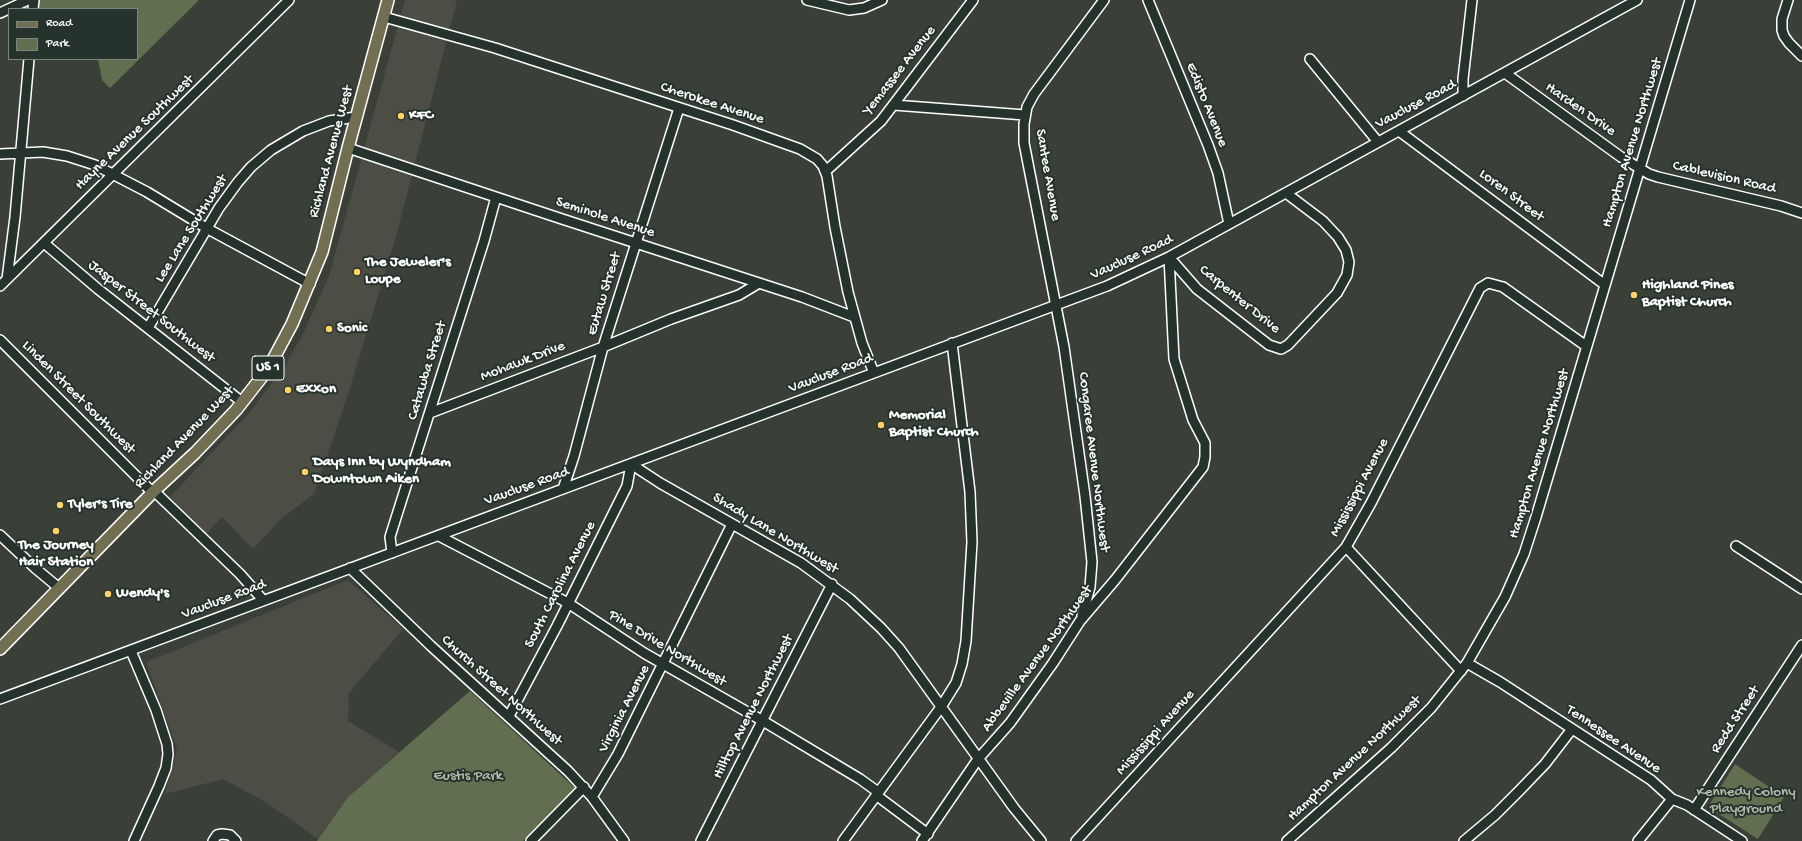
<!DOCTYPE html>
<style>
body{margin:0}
#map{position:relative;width:1802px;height:841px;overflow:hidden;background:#3a4038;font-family:"Gochi Hand",sans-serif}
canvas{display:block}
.legend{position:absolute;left:8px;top:8px;width:130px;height:52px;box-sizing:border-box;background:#26332d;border:1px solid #7d8581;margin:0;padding:5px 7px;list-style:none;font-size:12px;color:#fff}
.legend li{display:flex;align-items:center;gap:8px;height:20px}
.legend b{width:20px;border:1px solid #7d8581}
</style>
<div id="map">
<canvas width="1802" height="841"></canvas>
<ul class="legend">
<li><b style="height:5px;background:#726e52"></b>Road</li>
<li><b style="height:11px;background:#626e50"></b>Park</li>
</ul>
</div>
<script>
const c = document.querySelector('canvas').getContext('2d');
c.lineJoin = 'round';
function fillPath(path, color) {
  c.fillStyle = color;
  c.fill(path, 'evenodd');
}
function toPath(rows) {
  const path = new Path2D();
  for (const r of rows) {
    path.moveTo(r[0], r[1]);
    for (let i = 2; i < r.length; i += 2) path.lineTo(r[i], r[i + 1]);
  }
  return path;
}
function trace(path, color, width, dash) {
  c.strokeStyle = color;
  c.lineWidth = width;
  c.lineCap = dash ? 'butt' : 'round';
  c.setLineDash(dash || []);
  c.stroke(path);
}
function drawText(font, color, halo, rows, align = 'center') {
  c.font = font + ' "Gochi Hand",sans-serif';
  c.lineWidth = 4;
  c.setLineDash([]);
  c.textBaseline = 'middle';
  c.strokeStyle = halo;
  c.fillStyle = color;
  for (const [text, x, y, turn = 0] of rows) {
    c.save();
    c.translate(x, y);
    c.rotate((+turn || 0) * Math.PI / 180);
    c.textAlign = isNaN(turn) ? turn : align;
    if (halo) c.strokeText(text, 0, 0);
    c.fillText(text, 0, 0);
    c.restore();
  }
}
const built = toPath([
 [405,0,457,0,397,233,349,391,314,494,282,518,253,549,222,517,206,534,170,497,250,412,284,367,302,336,329,276],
 [348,580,403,629,349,693,348,721,399,752,348,797,318,839,264,801,223,779,165,794,177,749,146,662]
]);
const green = toPath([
 [30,0,199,0,110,88,102,80,98,59,137,59,137,9,41,9],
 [470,691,576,789,523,841,317,841,348,797],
 [1735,764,1784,797,1758,839,1708,807]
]);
const minor = toPath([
 [807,0,849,10,864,8,882,0],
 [1148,0,1208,145,1218,173,1229,224],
 [1788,0,1782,19,1782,30,1784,36,1789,43,1802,56],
 [33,9,34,0],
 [0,13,28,0],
 [384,17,495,48,733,125,800,149,817,159,823,166,827,176,835,227,848,292,862,343,874,373],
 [1310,59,1378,142],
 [1505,73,1621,157,1649,174,1658,177,1781,206,1802,213],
 [1463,96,1463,79,1472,0],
 [894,105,1025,115],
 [1399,131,1605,285],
 [348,148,562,219,802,297,854,317],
 [0,154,43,152,67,156,95,165,147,192,208,229,310,284],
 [826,171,881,121,973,0],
 [44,243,98,289,242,402],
 [1169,257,1197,289,1269,345,1281,349,1288,345,1337,293,1347,275,1349,262,1346,250,1338,237,1323,221,1286,193],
 [7,279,15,217,29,59],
 [0,286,289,0],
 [148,328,219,208,238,182,251,167,271,150,303,131,329,121,356,117],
 [0,340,148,488,154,491,240,574,263,600],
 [430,413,603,347,671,319,739,295,759,283],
 [563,489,574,456,603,347,679,108],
 [0,535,35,568,59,588],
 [439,536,568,603,644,653,763,721,860,779,878,792],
 [1736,546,1802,589],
 [1346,547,1461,671],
 [392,553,390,537,395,521,484,241,496,197],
 [350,568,431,646,568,771,592,797,624,841],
 [1082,616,1090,587,1092,562,1085,496,1064,347,1024,143,1024,124,1027,107,1034,94,1104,0],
 [131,651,156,710,167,744,168,754,166,768,159,786,134,841],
 [1467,663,1500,682,1651,780,1672,799,1687,805,1742,841],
 [0,699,1107,286,1169,257,1637,0],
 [509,716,557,626,627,486,631,464,660,483,801,563,850,599,881,628,899,648,1014,808,1041,841],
 [876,795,928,834],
 [592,797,618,754,732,524],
 [1694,810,1802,645],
 [213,841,217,835,222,834,230,835,236,841],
 [531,841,584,787],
 [701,841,832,584],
 [843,841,941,707,956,683,962,664,966,641,972,542,970,492,952,343],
 [922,841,978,759,1010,723,1053,663,1080,621,1115,580,1203,467,1205,457,1205,443,1193,420,1174,359,1169,257],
 [1076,841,1346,547,1371,503,1480,288,1488,283,1503,287,1586,346],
 [1287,841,1391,748,1431,708,1467,663,1505,597,1524,554,1536,517,1690,0],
 [1464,841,1495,815,1519,791,1545,764,1572,729],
 [1638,841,1672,799]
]);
const major = toPath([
 [0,649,154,491,195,453,236,410,268,369,292,324,322,252,348,148,388,0]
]);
const markers = [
 [401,116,4,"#ffd166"],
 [357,272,4,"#ffd166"],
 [1634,295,4,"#ffd166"],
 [329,329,4,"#ffd166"],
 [288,390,4,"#ffd166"],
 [881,425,4,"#ffd166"],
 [305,472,4,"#ffd166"],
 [60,505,4,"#ffd166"],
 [56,531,4,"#ffd166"],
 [108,594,4,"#ffd166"]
];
const shields = [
 [268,368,32]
];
const shieldNames = [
 ["US 1",268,368]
];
const streetNames = [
 ["Yemassee Avenue",900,71,-52],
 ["Cherokee Avenue",712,104,18],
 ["Edisto Avenue",1206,105,68],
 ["Vaucluse Road",1416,105,-28],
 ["Harden Drive",1580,110,35],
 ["Hayne Avenue Southwest",135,133,-44],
 ["Hampton Avenue Northwest",1633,143,-73],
 ["Richland Avenue West",332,152,-75],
 ["Santee Avenue",1047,175,80],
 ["Cablevision Road",1724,178,13],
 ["Loren Street",1511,196,37],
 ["Seminole Avenue",605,218,18],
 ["Lee Lane Southwest",192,229,-58],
 ["Vaucluse Road",1132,258,-25],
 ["Eutaw Street",605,294,-73],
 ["Carpenter Drive",1239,300,39],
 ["Jasper Street Southwest",151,312,38],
 ["Mohawk Drive",523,362,-21],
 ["Catawba Street",428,371,-73],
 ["Vaucluse Road",831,374,-21],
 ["Linden Street Southwest",78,398,45],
 ["Richland Avenue West",185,438,-46],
 ["Hampton Avenue Northwest",1540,454,-73],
 ["Congaree Avenue Northwest",1093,462,83],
 ["Vaucluse Road",527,487,-20],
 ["Mississippi Avenue",1360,488,-62],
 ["Shady Lane Northwest",775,534,31],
 ["South Carolina Avenue",561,585,-63],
 ["Vaucluse Road",224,600,-21],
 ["Pine Drive Northwest",667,649,31],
 ["Abbeville Avenue Northwest",1038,659,-54],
 ["Church Street Northwest",501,691,42],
 ["Hilltop Avenue Northwest",754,707,-63],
 ["Virginia Avenue",625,709,-63],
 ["Redd Street",1736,720,-57],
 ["Mississippi Avenue",1156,733,-48],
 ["Tennessee Avenue",1613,740,34],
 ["Hampton Avenue Northwest",1355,759,-43]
];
const poiNames = [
 ["KFC",409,116],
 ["The Jeweler's",365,263],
 ["Loupe",365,280],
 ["Highland Pines",1642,286],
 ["Baptist Church",1642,303],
 ["Sonic",337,329],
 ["Exxon",296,390],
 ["Memorial",889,416],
 ["Baptist Church",889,433],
 ["Days Inn by Wyndham",313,463],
 ["Downtown Aiken",313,480],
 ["Tyler's Tire",68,505],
 ["The Journey",56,546,"center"],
 ["Hair Station",56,563,"center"],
 ["Wendy's",116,594]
];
const parkNames = [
 ["Eustis Park",468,777],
 ["Kennedy Colony",1746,793],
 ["Playground",1746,810]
];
fillPath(built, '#4c4d44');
fillPath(green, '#626e50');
trace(minor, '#fff', 12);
trace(major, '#fff', 14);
trace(minor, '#26332d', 9);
trace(major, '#726e52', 11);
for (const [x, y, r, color] of markers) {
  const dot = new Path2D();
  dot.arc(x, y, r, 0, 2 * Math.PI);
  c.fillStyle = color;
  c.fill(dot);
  trace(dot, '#26332d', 1.5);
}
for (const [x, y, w] of shields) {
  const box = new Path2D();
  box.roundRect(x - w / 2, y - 12, w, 24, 3);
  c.fillStyle = '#26332d';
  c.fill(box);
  trace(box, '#fff', 1);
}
drawText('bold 14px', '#fff', null, shieldNames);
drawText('15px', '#fff', '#26332d', streetNames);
drawText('bold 15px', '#fff', '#26332d', poiNames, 'left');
drawText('15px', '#b8beb0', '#26332d', parkNames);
</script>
